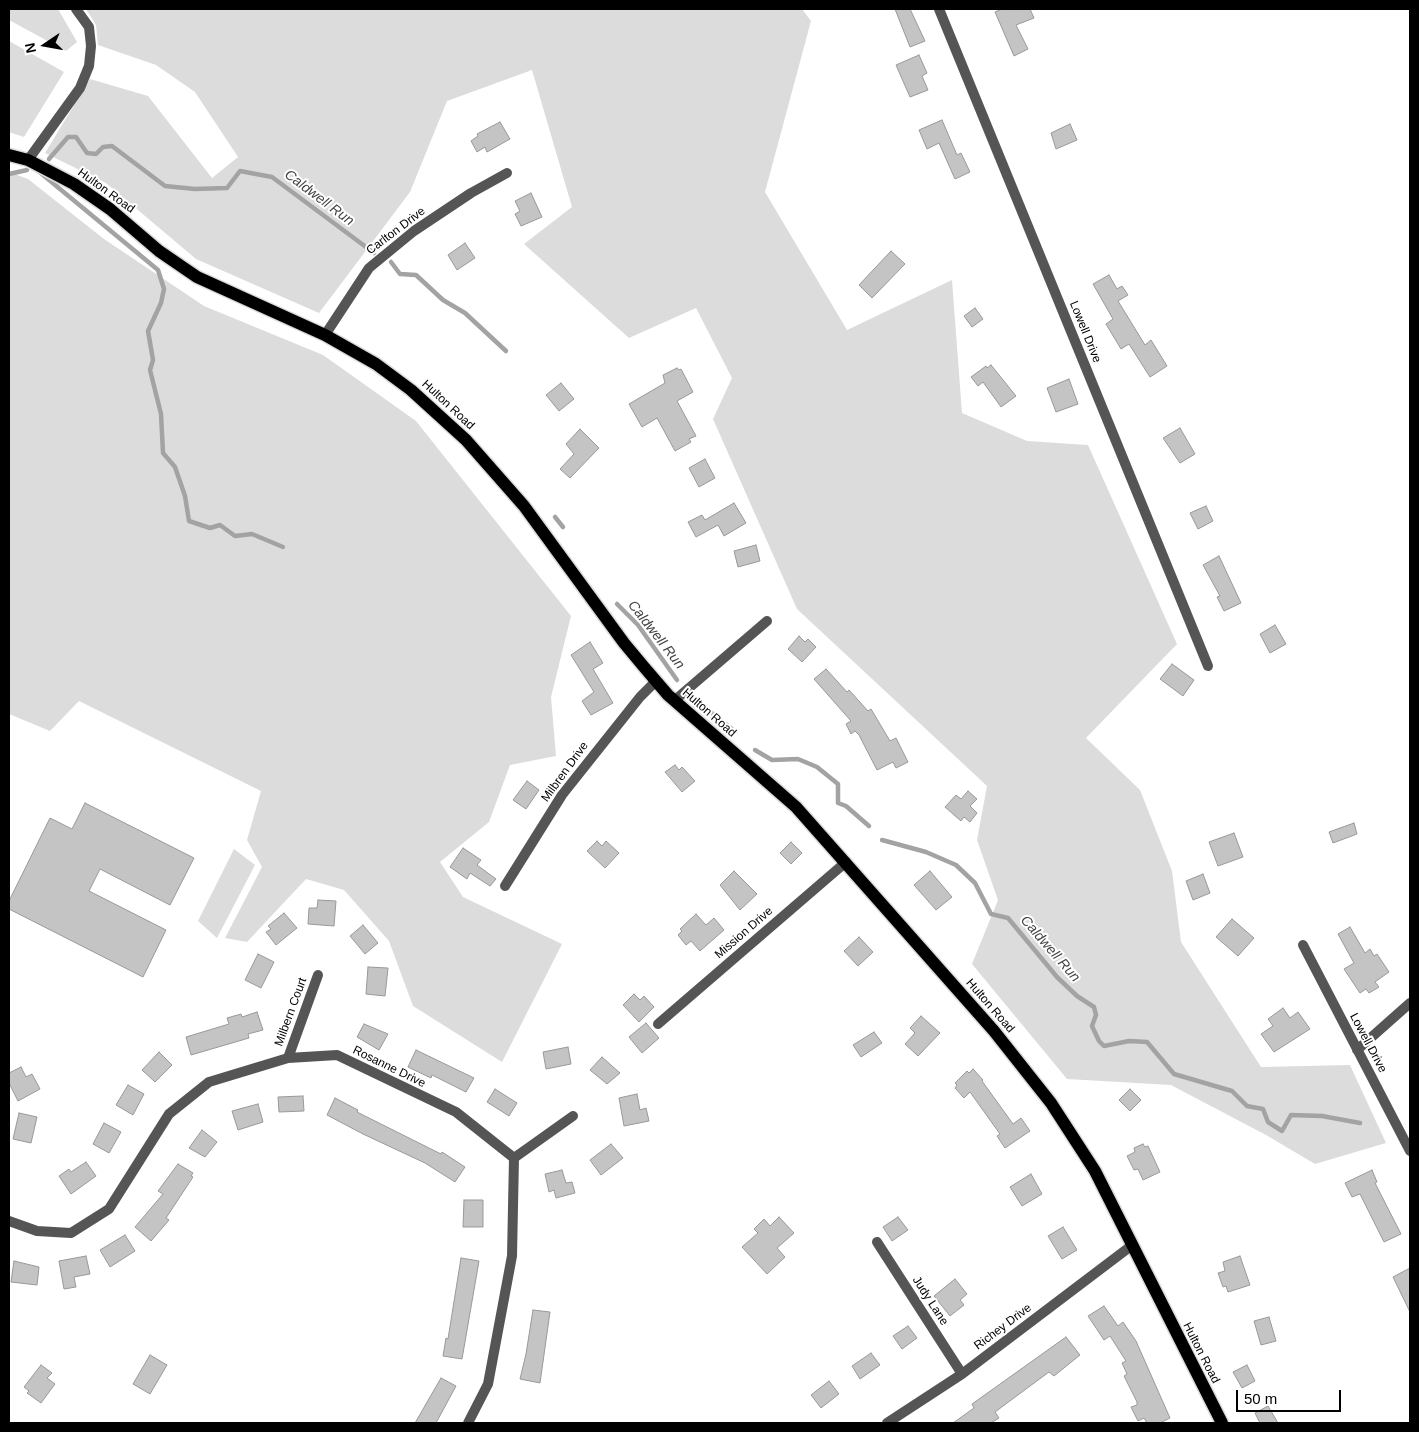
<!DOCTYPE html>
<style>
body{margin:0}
#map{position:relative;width:1419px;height:1432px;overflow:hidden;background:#fff;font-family:Arial,sans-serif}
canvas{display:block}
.frame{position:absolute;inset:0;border:10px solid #000;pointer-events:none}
.north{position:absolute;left:20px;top:20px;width:50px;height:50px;-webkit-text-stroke:4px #fff;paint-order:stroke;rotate:258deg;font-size:14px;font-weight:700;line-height:20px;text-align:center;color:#000}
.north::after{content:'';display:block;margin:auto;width:18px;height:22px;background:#000;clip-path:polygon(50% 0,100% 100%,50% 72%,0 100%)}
.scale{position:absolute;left:1236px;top:1390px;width:105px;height:22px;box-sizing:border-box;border:2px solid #000;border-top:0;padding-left:6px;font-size:15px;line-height:18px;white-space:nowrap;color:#000;-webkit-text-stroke:4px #fff;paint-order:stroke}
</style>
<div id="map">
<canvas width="1419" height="1432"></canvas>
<div class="frame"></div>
<div class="north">N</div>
<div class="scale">50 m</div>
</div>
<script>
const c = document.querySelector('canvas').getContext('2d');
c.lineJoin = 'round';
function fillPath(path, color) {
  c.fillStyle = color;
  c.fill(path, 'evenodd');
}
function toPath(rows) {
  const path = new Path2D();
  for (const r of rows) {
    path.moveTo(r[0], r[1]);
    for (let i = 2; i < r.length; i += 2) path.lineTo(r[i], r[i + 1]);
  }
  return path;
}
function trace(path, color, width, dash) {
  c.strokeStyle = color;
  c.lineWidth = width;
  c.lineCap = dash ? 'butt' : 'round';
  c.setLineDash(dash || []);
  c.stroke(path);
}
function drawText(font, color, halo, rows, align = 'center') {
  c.font = font + ' Arial,sans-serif';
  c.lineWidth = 4;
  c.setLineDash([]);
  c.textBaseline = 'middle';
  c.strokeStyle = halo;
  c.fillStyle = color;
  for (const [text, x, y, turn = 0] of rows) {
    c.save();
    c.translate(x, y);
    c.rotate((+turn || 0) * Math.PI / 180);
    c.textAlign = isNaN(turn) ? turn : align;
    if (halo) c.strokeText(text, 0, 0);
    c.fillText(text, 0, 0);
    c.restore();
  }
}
const green = toPath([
 [9,9,58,9,77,42,66,51,9,20],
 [86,9,802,9,811,21,765,192,847,330,952,280,962,413,1027,441,1088,445,1177,644,1086,738,1140,790,1172,871,1181,942,1261,1067,1350,1065,1386,1143,1315,1164,1266,1135,1171,1085,1067,1079,972,964,998,900,977,840,987,786,797,609,713,419,732,378,696,308,629,338,524,244,572,207,532,70,447,101,410,192,319,313,196,259,106,183,45,153,90,79,148,96,212,178,238,157,195,92,156,65,98,45,96,25],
 [9,41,64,72,24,137,9,132],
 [9,172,28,179,104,239,204,306,323,355,416,421,571,616,551,697,556,756,510,765,489,822,440,862,463,897,562,944,502,1062,413,1006,389,941,344,890,306,879,247,942,225,938,262,867,247,840,261,791,79,701,50,731,9,714],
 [234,849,255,865,217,938,198,921]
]);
const stream = toPath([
 [49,159,68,137,76,137,87,153,96,154,103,147,112,146,165,186,195,189,227,188,240,171,272,177,374,253],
 [37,170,158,270,164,289,161,303,148,331,153,360,150,370,161,414,163,453,175,467,185,496,189,521,210,528,220,525,235,536,252,534,283,547],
 [9,174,27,170],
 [391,262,400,274,416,275,443,300,465,313,506,351],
 [555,517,563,527],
 [617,604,638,625,677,680],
 [694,699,732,729],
 [755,750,772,760,798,759,817,767,838,784,838,803,846,806,869,826],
 [882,840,926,852,956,865,975,883,991,914,1008,918,1057,977,1077,996,1094,1007,1096,1015,1092,1026,1099,1041,1104,1046,1129,1041,1147,1042,1174,1074,1232,1091,1247,1106,1263,1109,1268,1122,1282,1131,1291,1115,1322,1116,1360,1123]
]);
const building = toPath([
 [895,9,910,9,925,41,910,47,895,9],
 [1002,9,1030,9,1034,18,1016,25,1028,49,1014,56,995,12,1002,9],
 [919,55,927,73,922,76,928,90,910,97,896,65,919,55],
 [942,120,957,155,961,153,970,172,955,179,939,143,927,149,919,130,942,120],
 [500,122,510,139,487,152,485,147,477,152,471,141,478,136,477,134,500,122],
 [1070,124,1077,140,1056,149,1051,133,1070,124],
 [531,193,542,217,521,226,515,214,520,211,515,201,531,193],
 [465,243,475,258,457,270,448,255,465,243],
 [891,251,905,264,872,298,859,285,891,251],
 [1109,275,1117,289,1122,286,1128,295,1118,301,1145,345,1151,340,1167,366,1150,377,1129,344,1121,349,1106,324,1113,319,1093,284,1109,275],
 [975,308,983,319,972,327,964,316,975,308],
 [991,365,1016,396,1001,407,983,382,978,386,971,377,986,366,987,368,991,365],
 [677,368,679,370,681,369,693,392,677,401,696,436,689,439,691,442,675,451,657,418,642,427,629,404,665,383,663,375,677,368],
 [1069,379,1078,404,1056,412,1047,388,1069,379],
 [561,383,574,399,559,411,546,395,561,383],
 [1180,428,1195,454,1180,463,1163,438,1180,428],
 [580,429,599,448,570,478,560,469,574,454,566,444,580,429],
 [705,459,715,478,699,487,689,468,705,459],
 [734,503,746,523,724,536,718,525,696,537,688,522,702,515,705,520,734,503],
 [1206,506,1213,521,1198,529,1190,513,1206,506],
 [756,545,760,561,738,567,734,551,756,545],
 [1219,556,1241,603,1224,611,1217,597,1220,596,1203,565,1219,556],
 [1275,625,1286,644,1270,653,1260,634,1275,625],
 [799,636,805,642,808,639,816,647,802,662,788,649,799,636],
 [590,642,603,663,593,669,613,703,591,715,582,701,594,692,571,655,590,642],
 [1172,664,1194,680,1183,696,1160,679,1172,664],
 [826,669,847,692,849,690,868,711,871,709,890,741,896,738,908,762,896,768,893,762,877,770,859,735,855,731,851,734,846,724,851,721,814,679,826,669],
 [675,765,679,770,682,767,695,781,682,792,665,772,675,765],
 [527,781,539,790,526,809,513,800,527,781],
 [968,791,977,799,970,806,977,813,970,822,964,817,961,821,945,807,956,795,961,799,968,791],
 [85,803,194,858,170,905,100,869,89,891,166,930,143,977,9,909,9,901,50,818,72,829,85,803],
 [1354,823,1357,834,1333,843,1329,832,1354,823],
 [1234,833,1243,857,1218,866,1209,842,1234,833],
 [597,841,602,846,606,841,619,853,605,868,587,851,597,841],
 [791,842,802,853,791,864,780,853,791,842],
 [463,848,481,860,477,865,496,879,490,886,470,873,467,879,450,867,463,848],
 [734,871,757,894,740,910,720,885,734,871],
 [930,871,952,897,936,910,914,885,930,871],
 [1203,874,1210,893,1193,900,1186,881,1203,874],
 [318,900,336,901,334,926,308,924,309,908,317,908,318,900],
 [284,913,297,928,276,945,266,932,271,929,268,926,284,913],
 [696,914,706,925,714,918,724,930,700,951,691,941,686,945,678,935,682,931,680,929,696,914],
 [1232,919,1254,938,1238,956,1216,937,1232,919],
 [363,925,378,943,365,954,350,936,363,925],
 [1350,927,1365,953,1370,949,1374,956,1377,954,1389,972,1375,982,1379,987,1369,993,1366,989,1360,993,1344,969,1354,963,1338,934,1350,927],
 [859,937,873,952,858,966,844,951,859,937],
 [258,954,274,962,261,988,245,980,258,954],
 [368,967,388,968,385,996,366,994,368,967],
 [634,994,640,1000,644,996,654,1007,639,1022,623,1005,634,994],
 [1283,1008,1290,1018,1298,1012,1310,1029,1274,1052,1261,1034,1273,1026,1268,1019,1283,1008],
 [257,1012,263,1030,248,1034,249,1038,191,1055,186,1037,229,1024,227,1018,241,1014,242,1017,257,1012],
 [921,1016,940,1033,918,1056,905,1044,915,1033,910,1028,921,1016],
 [646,1023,659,1038,642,1053,629,1037,646,1023],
 [364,1024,388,1034,379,1050,357,1037,364,1024],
 [874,1032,882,1043,861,1057,853,1045,874,1032],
 [568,1047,571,1064,546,1069,543,1052,568,1047],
 [416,1050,474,1078,466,1092,432,1075,431,1078,408,1067,416,1050],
 [159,1052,172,1065,155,1082,142,1070,159,1052],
 [602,1057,620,1073,607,1084,590,1070,602,1057],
 [21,1067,26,1077,32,1074,40,1089,18,1101,9,1083,9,1073,21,1067],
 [973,1069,983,1080,982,1081,1013,1124,1021,1118,1030,1131,1005,1148,997,1136,1000,1134,970,1092,964,1098,955,1088,957,1085,955,1083,967,1071,969,1073,973,1069],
 [128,1085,144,1094,133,1115,116,1105,128,1085],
 [495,1089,517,1103,509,1116,487,1102,495,1089],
 [1130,1089,1141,1100,1130,1111,1119,1100,1130,1089],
 [637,1094,640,1110,646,1108,649,1121,624,1126,619,1098,637,1094],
 [303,1096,304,1111,279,1112,278,1097,303,1096],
 [335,1098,358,1110,357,1112,441,1154,442,1152,465,1167,455,1182,425,1163,363,1134,327,1115,335,1098],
 [258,1104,263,1122,238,1130,232,1111,258,1104],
 [19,1113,37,1117,31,1143,13,1139,19,1113],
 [104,1123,121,1132,109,1153,93,1144,104,1123],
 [202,1130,217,1142,205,1157,189,1148,202,1130],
 [611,1144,623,1158,601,1175,590,1160,611,1144],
 [1143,1144,1145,1147,1148,1146,1160,1172,1143,1180,1138,1169,1134,1170,1127,1156,1135,1152,1134,1148,1143,1144],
 [86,1162,96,1176,71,1194,59,1176,69,1169,71,1172,86,1162],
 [178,1164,193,1173,191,1176,193,1177,166,1218,169,1220,151,1241,135,1227,163,1194,158,1191,178,1164],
 [562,1170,566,1183,572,1182,575,1193,556,1198,554,1190,549,1192,545,1174,562,1170],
 [1372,1170,1377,1182,1375,1183,1401,1234,1384,1242,1360,1194,1352,1197,1345,1183,1372,1170],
 [1031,1174,1042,1194,1022,1206,1010,1187,1031,1174],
 [464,1200,483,1200,483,1227,463,1227,464,1200],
 [779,1217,794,1233,777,1248,785,1257,767,1274,742,1247,758,1233,754,1229,764,1219,770,1226,779,1217],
 [898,1217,908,1230,892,1241,883,1227,898,1217],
 [1063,1227,1077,1250,1062,1259,1048,1236,1063,1227],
 [125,1235,135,1251,110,1267,100,1250,125,1235],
 [86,1256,90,1274,74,1277,76,1287,64,1289,59,1261,86,1256],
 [1240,1256,1250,1285,1228,1292,1226,1286,1223,1287,1218,1273,1225,1271,1223,1262,1240,1256],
 [461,1258,479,1261,462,1359,443,1356,446,1338,448,1339,461,1258],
 [14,1261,39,1267,37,1285,11,1282,14,1261],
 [1410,1268,1410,1312,1393,1277,1410,1268],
 [955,1279,967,1294,960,1300,964,1305,950,1316,934,1296,955,1279],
 [1104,1306,1118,1326,1123,1322,1136,1341,1170,1418,1160,1423,1147,1423,1144,1418,1138,1421,1131,1407,1137,1405,1137,1402,1124,1376,1127,1374,1122,1363,1126,1361,1110,1336,1104,1340,1088,1316,1104,1306],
 [533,1310,550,1312,540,1383,520,1379,526,1354,533,1310],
 [1269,1317,1276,1341,1261,1345,1254,1321,1269,1317],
 [908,1326,917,1338,902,1349,893,1336,908,1326],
 [1066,1337,1080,1355,1054,1376,1049,1372,995,1412,999,1418,991,1423,953,1423,974,1408,972,1404,1066,1337],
 [871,1353,880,1365,860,1379,852,1366,871,1353],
 [150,1355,167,1365,150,1394,133,1384,150,1355],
 [41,1365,52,1373,47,1378,55,1384,41,1403,27,1393,29,1391,24,1387,41,1365],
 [1247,1365,1255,1381,1242,1388,1233,1372,1247,1365],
 [441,1378,456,1386,436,1423,415,1423,441,1378],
 [829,1381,839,1394,821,1408,811,1395,829,1381],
 [1268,1406,1278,1423,1260,1423,1255,1413,1268,1406]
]);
const minor = toPath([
 [939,9,1208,666],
 [28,160,80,88,89,66,91,46,89,27,76,9],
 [325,335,369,268,414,231,471,193,507,173],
 [675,700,767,621],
 [505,886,562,795,640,697,656,681],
 [1303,945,1410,1151],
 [658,1024,846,862],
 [1357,1050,1410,1003],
 [288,1058,318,975],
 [514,1158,573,1116],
 [9,1221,37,1231,71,1233,109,1209,169,1114,209,1082,288,1058,337,1055,456,1112,514,1158,512,1256,488,1384,468,1423],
 [877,1242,962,1374],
 [887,1423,962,1374,1131,1246]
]);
const primary = toPath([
 [9,155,28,160,74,184,110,209,159,251,197,277,325,335,376,364,411,390,466,440,524,506,624,643,644,667,668,695,796,807,994,1031,1051,1103,1095,1171,1222,1423]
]);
const streetNames = [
 ["Hulton Road",106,191,36],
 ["Carlton Drive",396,231,-37],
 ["Lowell Drive",1085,332,68],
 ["Hulton Road",448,405,43],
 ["Hulton Road",709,713,41],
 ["Milbren Drive",565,772,-54],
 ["Mission Drive",744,933,-41],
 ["Hulton Road",990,1006,49],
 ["Milbern Court",291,1012,-70],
 ["Lowell Drive",1368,1043,62],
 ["Rosanne Drive",389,1067,26],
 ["Judy Lane",930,1301,57],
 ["Richey Drive",1003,1327,-37],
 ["Hulton Road",1201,1353,63]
];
const waterNames = [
 ["Caldwell Run",319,198,37],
 ["Caldwell Run",656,635,52],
 ["Caldwell Run",1050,949,49]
];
fillPath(green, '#dcdcdc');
trace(stream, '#a3a3a3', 4.5);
fillPath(building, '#c4c4c4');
trace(building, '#999', 1);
trace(primary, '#dbdbdb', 15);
trace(minor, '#555', 10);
trace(primary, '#000', 12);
drawText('12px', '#000', '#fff', streetNames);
drawText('italic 14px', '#444', '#fff', waterNames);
</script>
